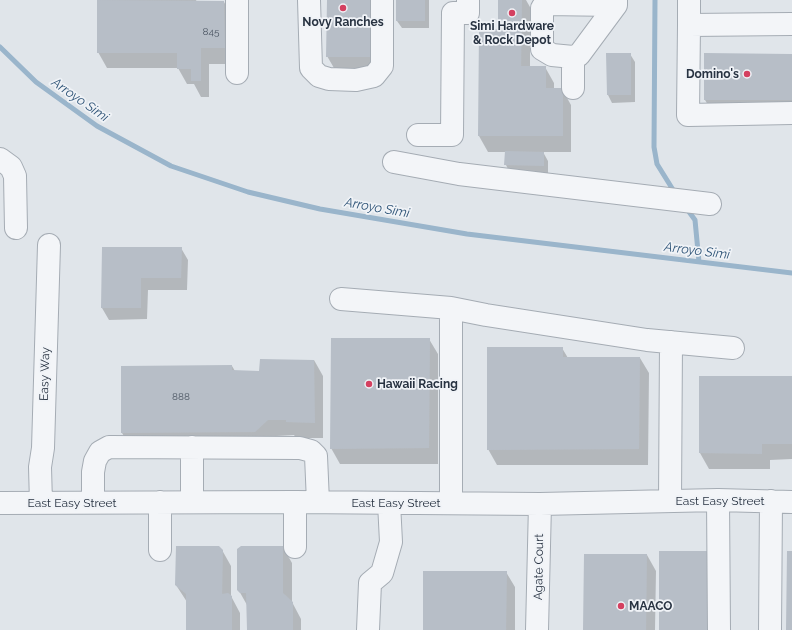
<!DOCTYPE html>
<style>
body{margin:0}
canvas{display:block;background:#e0e5ea}
</style>
<canvas width="792" height="630"></canvas>
<script>
const c = document.querySelector('canvas').getContext('2d');
c.lineJoin = 'round';
function fillPath(path, color) {
  c.fillStyle = color;
  c.fill(path, 'evenodd');
}
function toPath(rows) {
  const path = new Path2D();
  for (const r of rows) {
    path.moveTo(r[0], r[1]);
    for (let i = 2; i < r.length; i += 2) path.lineTo(r[i], r[i + 1]);
  }
  return path;
}
function trace(path, color, width, dash) {
  c.strokeStyle = color;
  c.lineWidth = width;
  c.lineCap = dash ? 'butt' : 'round';
  c.setLineDash(dash || []);
  c.stroke(path);
}
function drawText(font, color, halo, rows, align = 'center') {
  c.font = font + ' Raleway,sans-serif';
  c.lineWidth = 3.5;
  c.setLineDash([]);
  c.textBaseline = 'middle';
  c.strokeStyle = halo;
  c.fillStyle = color;
  for (const [text, x, y, turn = 0] of rows) {
    c.save();
    c.translate(x, y);
    c.rotate((+turn || 0) * Math.PI / 180);
    c.textAlign = isNaN(turn) ? turn : align;
    if (halo) c.strokeText(text, 0, 0);
    c.fillText(text, 0, 0);
    c.restore();
  }
}
const shadow = toPath([
 [98,0,196,0,197,2,224,2,233,18,233,64,209,64,209,97,201,97,194,84,187,84,178,68,107,68,98,52],
 [328,0,383,69,334,68,327,56],
 [397,0,429,0,429,28,402,28,397,21],
 [499,0,526,0,530,7,530,67,545,67,554,83,554,89,562,89,571,105,571,152,543,152,548,161,548,174,510,173,506,165,506,152,488,152,479,136,499,30],
 [630,54,635,62,635,102,612,103,608,95],
 [792,55,792,115,714,115,705,100],
 [103,248,181,248,188,260,187,290,148,290,147,319,109,320,102,308],
 [429,339,438,354,438,464,340,464,331,448],
 [562,348,568,358,640,358,649,373,648,465,497,465,488,449],
 [314,360,323,376,323,438,296,438,294,435,277,436,264,447,131,448,122,433,232,366,235,371,260,372],
 [792,377,792,459,770,460,770,469,709,469,700,453],
 [283,547,292,563,292,602,301,619,301,630,248,630,247,605,238,589],
 [222,550,231,566,231,596,240,613,240,630,187,630,187,602,176,585],
 [647,555,656,571,655,630,584,630],
 [506,572,515,587,515,630,424,630]
]);
const stream = toPath([
 [655,0,654,147,657,164,675,193],
 [0,47,36,82,97,126,171,166,248,192,320,209,467,234,792,273],
 [687,209,695,220,699,262]
]);
const building = toPath([
 [97,0,224,1,225,48,201,48,201,81,191,81,191,69,177,69,177,53,97,53],
 [327,0,377,0,377,57,326,57],
 [396,0,425,0,425,21,396,21],
 [498,0,522,0,521,66,546,66,546,88,563,88,563,136,478,136,479,29,498,29],
 [606,53,631,53,631,95,607,95],
 [704,53,792,54,792,100,704,100],
 [505,151,544,152,544,166,504,165],
 [102,247,182,247,181,278,141,278,141,308,101,308],
 [331,338,430,338,429,448,330,449],
 [487,347,563,347,563,357,640,357,639,449,487,450],
 [260,359,314,360,315,423,286,422,286,420,268,420,255,432,121,433,121,366,232,365,232,370,259,371],
 [699,376,792,376,792,444,762,444,762,454,699,453],
 [176,546,219,546,223,550,222,594,228,593,232,596,232,630,186,630,186,594,175,585],
 [241,546,283,546,283,593,293,602,293,630,247,630,246,593,240,593,237,590,237,549],
 [659,551,709,551,709,630,659,630],
 [787,551,792,551,792,630,786,630],
 [584,554,647,554,646,630,583,630],
 [423,571,507,571,506,630,423,630]
]);
const minor = toPath([
 [237,0,237,73],
 [309,0,311,68,319,76,329,79,356,80,374,76,382,66,382,0],
 [616,0,616,5,579,55,573,57,552,55,542,49,542,8,545,4,616,5],
 [792,24,689,25,688,115,792,113],
 [689,25,689,0],
 [573,57,573,88],
 [418,135,452,135,453,13,468,13,468,0],
 [0,159,11,167,15,176,16,228],
 [394,162,459,174,710,204],
 [341,299,451,308,451,503],
 [451,308,486,315,647,340,733,348],
 [670,500,671,342],
 [718,500,719,630],
 [93,502,93,472,95,461,100,452,109,447,300,448,311,451,316,456,318,502],
 [160,502,160,550],
 [192,502,192,447],
 [0,503,295,502,540,504,718,500,792,502],
 [41,503,40,467,43,448,49,245],
 [295,547,295,502],
 [368,630,370,583,382,573,391,542,389,503],
 [537,630,540,504],
 [770,630,771,501]
]);
const markers = [
 [343,8,4,"#d44060"],
 [512,13,4,"#d44060"],
 [747,74,4,"#d44060"],
 [369,384,4,"#d44060"],
 [621,606,4,"#d44060"]
];
const numberNames = [
 ["845",211,32],
 ["888",181,397]
];
const poiNames = [
 ["Novy Ranches",343,22],
 ["Simi Hardware",512,26],
 ["& Rock Depot",512,40],
 ["Domino's",739,74,"right"],
 ["Hawaii Racing",377,384,"left"],
 ["MAACO",629,606,"left"]
];
const streetNames = [
 ["Easy Way",45,374,-88],
 ["East Easy Street",720,501],
 ["East Easy Street",72,503],
 ["East Easy Street",396,503],
 ["Agate Court",539,567,-89]
];
const waterNames = [
 ["Arroyo Simi",80,100,35],
 ["Arroyo Simi",377,208,10],
 ["Arroyo Simi",697,251,7]
];
fillPath(shadow, '#0003');
trace(stream, '#9ab5cb', 5);
fillPath(building, '#b7bec7');
trace(minor, '#a5acb4', 24);
trace(minor, '#f3f5f8', 22);
for (const [x, y, r, color] of markers) {
  const dot = new Path2D();
  dot.arc(x, y, r, 0, 2 * Math.PI);
  c.fillStyle = color;
  c.fill(dot);
  trace(dot, '#f0f3f7', 1.5);
}
drawText('10px', '#4c5663', null, numberNames);
drawText('bold 12px', '#283342', '#f0f3f7', poiNames);
drawText('12px', '#283342', '#f0f3f7', streetNames);
drawText('italic 13px', '#305578', '#f0f3f7', waterNames);
</script>
